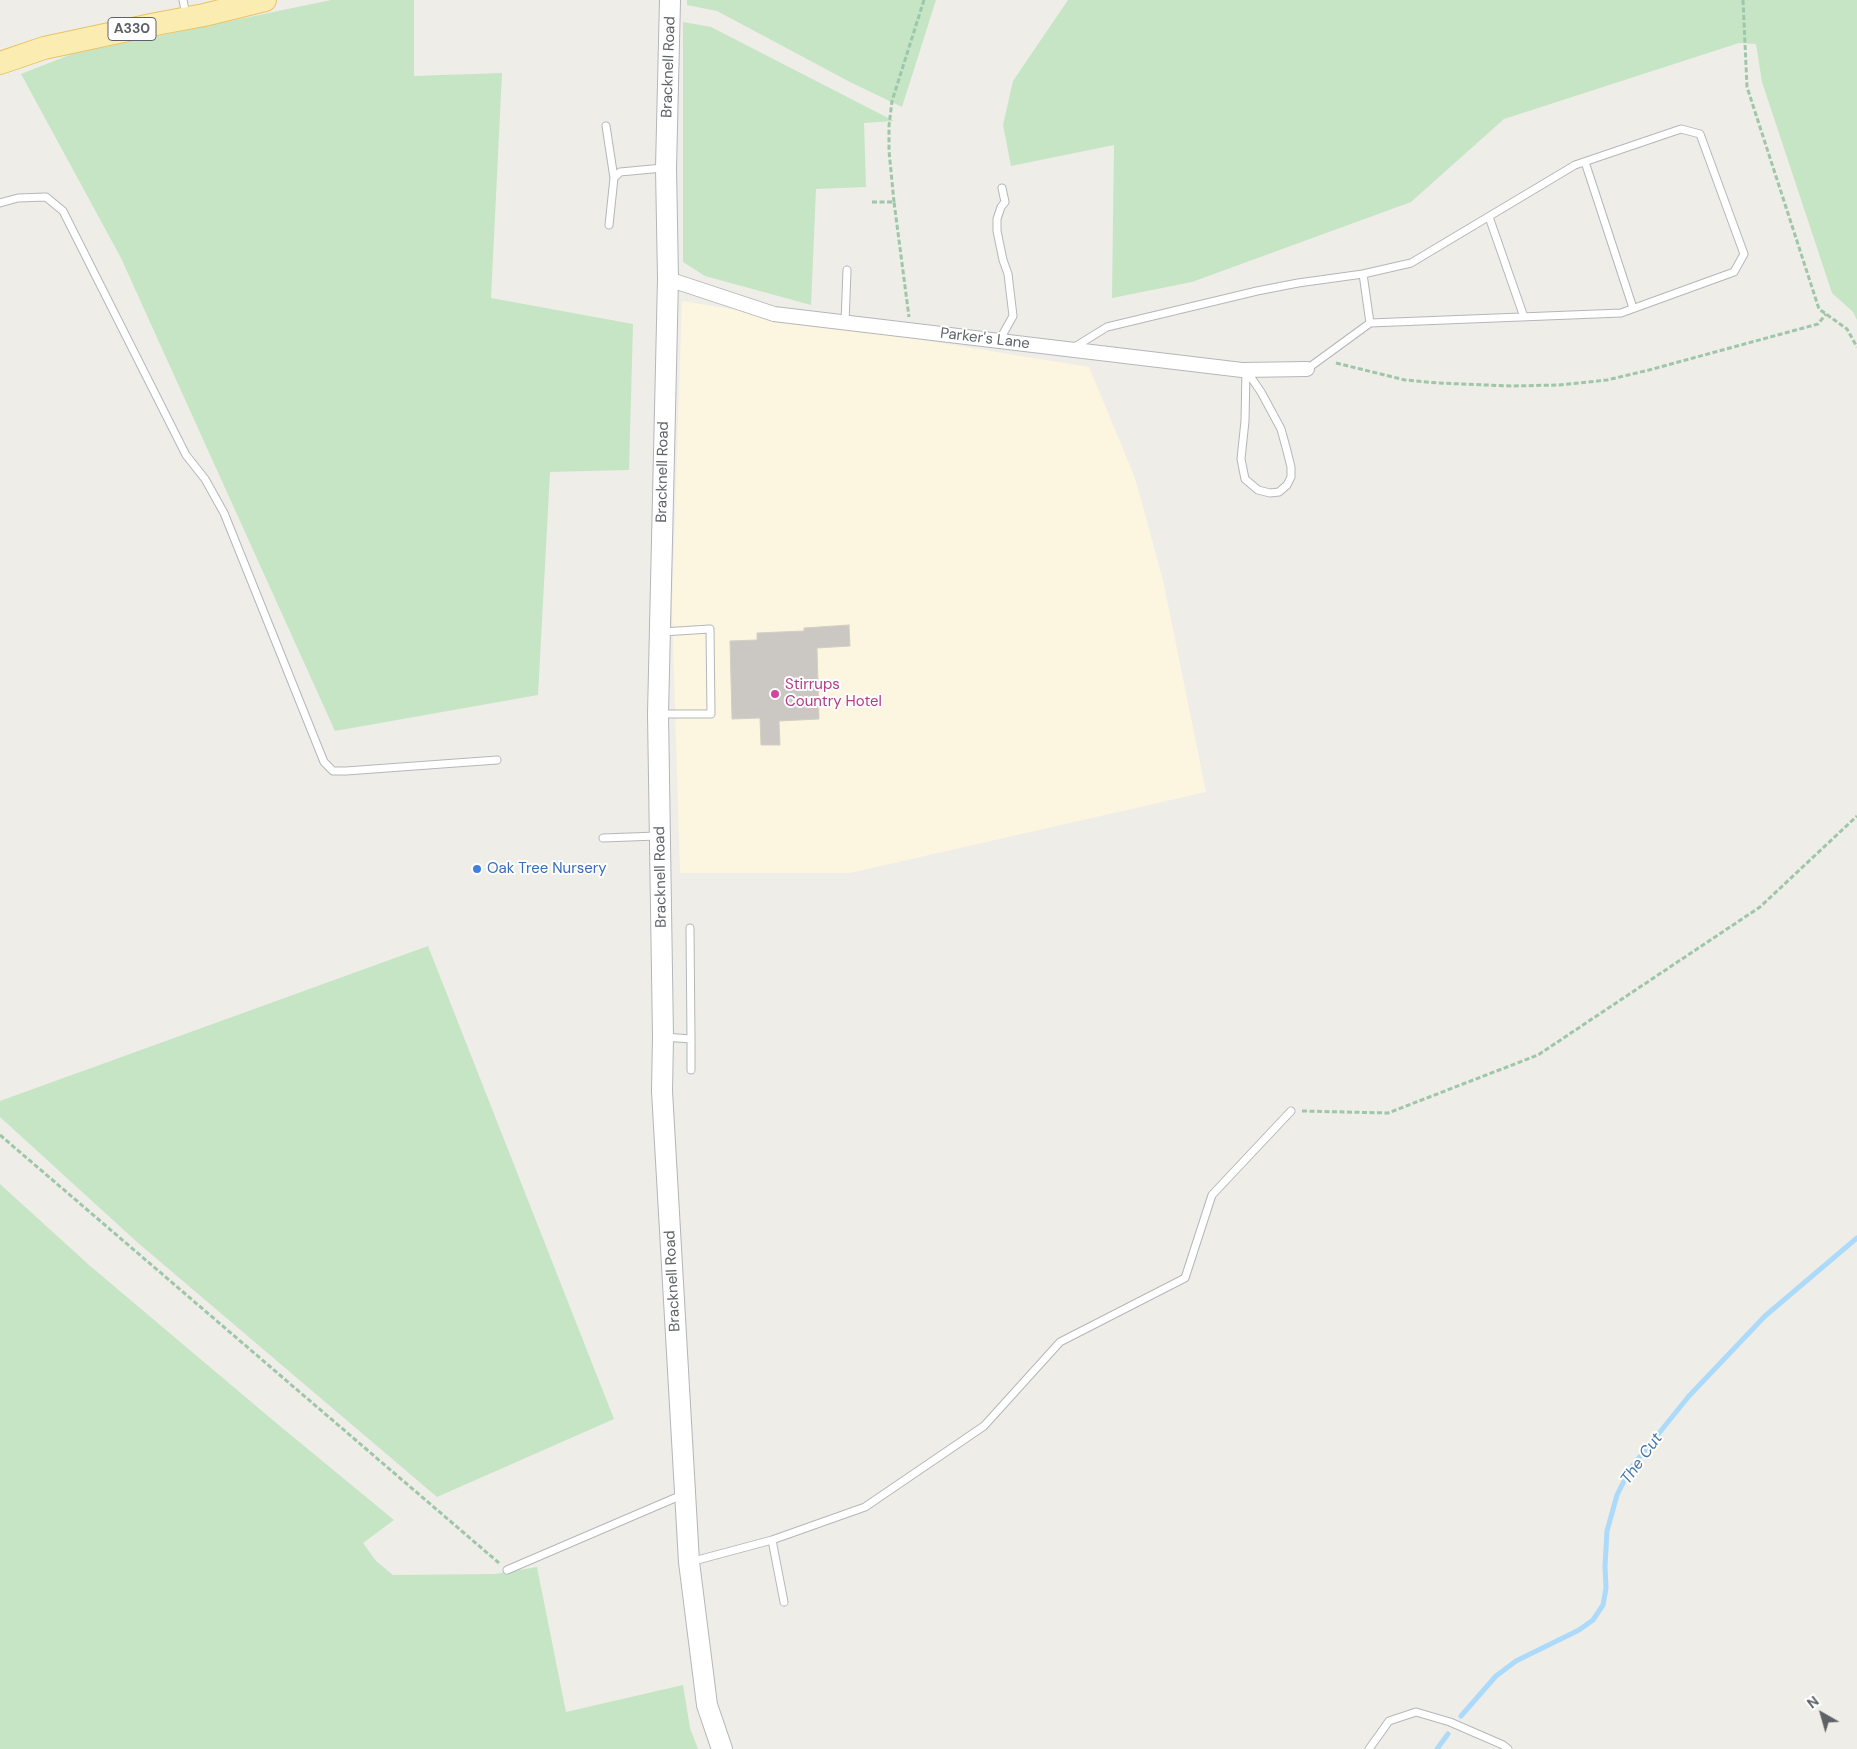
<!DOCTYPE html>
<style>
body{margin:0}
#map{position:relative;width:1857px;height:1749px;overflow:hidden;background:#efede7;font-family:"DM Sans",sans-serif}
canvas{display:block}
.north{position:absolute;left:1797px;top:1689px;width:50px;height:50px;-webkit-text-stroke:4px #fff;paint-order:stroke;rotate:322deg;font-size:14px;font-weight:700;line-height:20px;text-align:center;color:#5e6266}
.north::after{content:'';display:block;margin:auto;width:18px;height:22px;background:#5e6266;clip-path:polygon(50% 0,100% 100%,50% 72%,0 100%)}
</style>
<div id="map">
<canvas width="1857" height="1749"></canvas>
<div class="north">N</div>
</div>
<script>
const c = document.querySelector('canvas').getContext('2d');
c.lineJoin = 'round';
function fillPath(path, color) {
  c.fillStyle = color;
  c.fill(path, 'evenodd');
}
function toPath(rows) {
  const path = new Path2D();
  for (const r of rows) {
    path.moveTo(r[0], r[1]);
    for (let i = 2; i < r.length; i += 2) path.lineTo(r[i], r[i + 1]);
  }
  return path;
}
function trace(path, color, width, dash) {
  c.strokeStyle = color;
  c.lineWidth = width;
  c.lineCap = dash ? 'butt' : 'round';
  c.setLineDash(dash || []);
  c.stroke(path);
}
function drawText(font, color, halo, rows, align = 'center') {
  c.font = font + ' "DM Sans",sans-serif';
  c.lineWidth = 4;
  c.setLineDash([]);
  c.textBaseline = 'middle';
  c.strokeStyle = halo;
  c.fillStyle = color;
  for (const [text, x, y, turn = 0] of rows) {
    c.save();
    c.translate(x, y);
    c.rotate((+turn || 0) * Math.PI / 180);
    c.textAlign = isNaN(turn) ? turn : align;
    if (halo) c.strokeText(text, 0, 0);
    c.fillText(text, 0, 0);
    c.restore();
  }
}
const commercial = toPath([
 [682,301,1089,367,1135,478,1163,580,1206,792,850,873,680,873,672,607]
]);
const green = toPath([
 [331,0,414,0,414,76,502,73,491,298,633,324,629,470,550,472,538,695,335,731,121,258,21,74,72,54],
 [687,0,936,0,902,107,850,82,717,11,687,5],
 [1068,0,1857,0,1857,320,1853,312,1832,293,1762,82,1756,44,1739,43,1504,119,1411,202,1192,282,1112,298,1114,145,1011,166,1003,125,1013,81],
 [683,22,711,27,894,121,864,123,866,187,816,189,811,305,705,276,683,262],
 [428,946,614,1419,437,1497,137,1242,0,1117,0,1101],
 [0,1184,89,1265,275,1422,394,1520,363,1543,376,1561,393,1575,495,1574,537,1567,566,1712,683,1685,690,1728,698,1749,0,1749]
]);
const stream = toPath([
 [1461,1716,1496,1676,1516,1661,1579,1630,1593,1620,1603,1605,1606,1588,1605,1566,1607,1531,1617,1495,1630,1469,1689,1396,1765,1316,1857,1238],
 [1437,1749,1448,1734]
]);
const building = toPath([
 [849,625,850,646,817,648,819,719,779,721,780,745,761,745,760,718,732,719,730,641,757,640,757,633,804,631,804,628,849,625]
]);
const path = toPath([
 [1743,0,1747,87,1819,309,1847,329,1857,347],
 [872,202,894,202,909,317],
 [894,202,889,151,889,126,892,101,924,0],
 [1336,363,1405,380,1438,383,1511,386,1559,385,1607,380,1649,370,1818,324,1826,314],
 [1302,1111,1388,1113,1538,1055,1760,907,1857,816],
 [0,1135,499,1563]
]);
const lane = toPath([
 [183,0,186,15],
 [606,126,614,178],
 [1585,162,1633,308],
 [0,203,18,198,46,197,63,211,186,455,205,479,224,513,324,762,333,771,346,771,497,760],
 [1489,217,1524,317],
 [609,225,614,178,620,172,663,168],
 [845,323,847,270],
 [999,341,1013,316,1008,274,1003,260,997,231,997,219,1001,207,1005,202,1002,188],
 [1073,348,1107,327,1257,291,1298,283,1363,274],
 [1307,369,1370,323,1621,313,1734,272,1744,254,1700,134,1681,129,1575,165,1411,263,1363,274,1370,323],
 [1246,370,1261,392,1281,429,1287,451,1291,467,1291,477,1287,485,1279,492,1270,493,1258,490,1245,479,1241,459,1245,421,1246,370],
 [659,714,711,714,710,629,662,632],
 [603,838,657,836],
 [664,1037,691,1039,690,928],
 [691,1039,691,1070],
 [772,1540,784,1602],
 [690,1562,772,1540,865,1507,984,1426,1060,1342,1185,1278,1212,1195,1291,1111],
 [507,1570,682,1495],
 [1369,1749,1389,1721,1416,1712,1450,1722,1503,1745,1508,1749]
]);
const street = toPath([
 [668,279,774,314,1242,370,1307,369]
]);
const secondary = toPath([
 [670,0,666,168,668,279,658,714,663,1037,662,1091,689,1562,707,1705,722,1749]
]);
const primary = toPath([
 [0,63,44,48,156,24,204,15,265,0]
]);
const markers = [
 [775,694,5,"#d1479c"],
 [477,869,5,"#3f7fe0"]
];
const shields = [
 [132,29,48]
];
const shieldNames = [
 ["A330",132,29]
];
const streetNames = [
 ["Bracknell Road",669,67,-88],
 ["Parker's Lane",985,339,7],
 ["Bracknell Road",663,472,-89],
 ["Bracknell Road",661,877,-91],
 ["Bracknell Road",673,1281,-93]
];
const hotelNames = [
 ["Stirrups",785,685],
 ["Country Hotel",785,702]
];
const shopNames = [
 ["Oak Tree Nursery",487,869]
];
const waterNames = [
 ["The Cut",1642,1459,-54]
];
fillPath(commercial, '#fcf5df');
fillPath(green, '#c6e5c5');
trace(stream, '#acdafa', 5);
fillPath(building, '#cbc8c4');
trace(building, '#d4cfc5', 1);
trace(lane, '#b4b7ba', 9);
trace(street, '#b4b7ba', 16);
trace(secondary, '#b3b6ba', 22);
trace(primary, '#eac265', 24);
trace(path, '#9ec6a9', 3, [5, 2.5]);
trace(lane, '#fff', 7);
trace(street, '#fff', 14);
trace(secondary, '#fff', 20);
trace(primary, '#fbedb1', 22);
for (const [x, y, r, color] of markers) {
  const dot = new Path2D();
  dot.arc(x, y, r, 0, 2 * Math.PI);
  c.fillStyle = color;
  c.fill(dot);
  trace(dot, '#fff', 2);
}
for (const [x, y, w] of shields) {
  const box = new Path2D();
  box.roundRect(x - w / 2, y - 11.5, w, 23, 4);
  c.fillStyle = '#fff';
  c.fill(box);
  trace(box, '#5e6266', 1);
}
drawText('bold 14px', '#5e6266', null, shieldNames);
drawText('15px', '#5e6266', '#fff', streetNames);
drawText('15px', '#b23c85', '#fff', hotelNames, 'left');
drawText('15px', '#366cbe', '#fff', shopNames, 'left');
drawText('italic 16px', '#4675a4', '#fff', waterNames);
</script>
